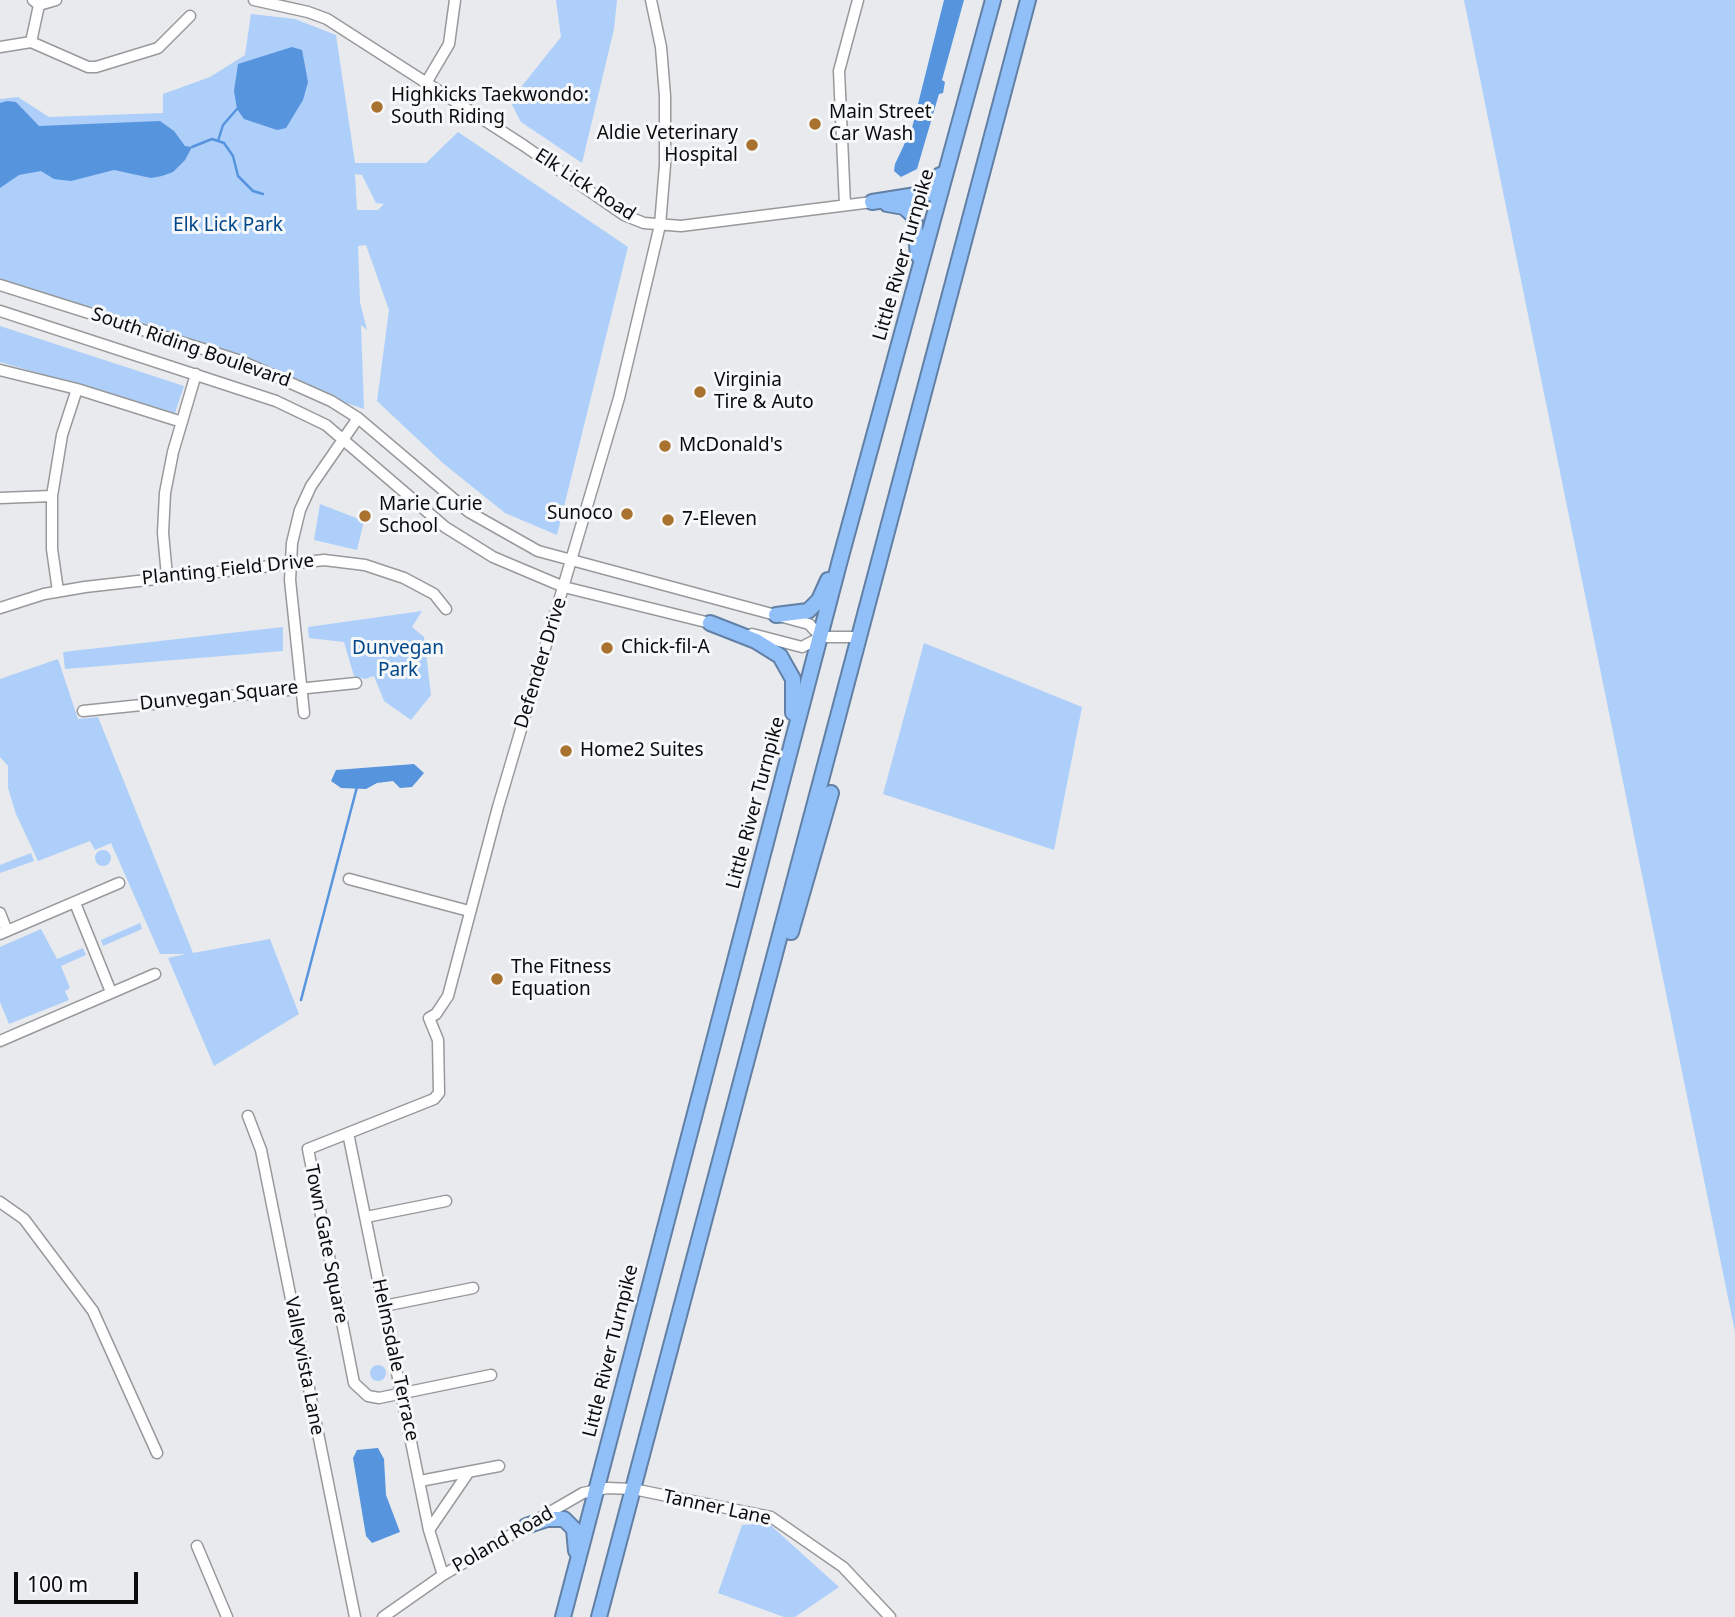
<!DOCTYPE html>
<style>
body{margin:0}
#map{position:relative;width:1735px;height:1617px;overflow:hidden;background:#e8eaed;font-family:"Noto Sans",sans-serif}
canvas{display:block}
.scale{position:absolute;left:14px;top:1572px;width:124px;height:32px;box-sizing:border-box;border:4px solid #0b0b0c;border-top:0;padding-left:9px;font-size:21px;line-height:24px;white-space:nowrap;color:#0b0b0c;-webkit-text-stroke:5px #f6f8fa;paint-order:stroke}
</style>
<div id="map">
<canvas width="1735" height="1617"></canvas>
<div class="scale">100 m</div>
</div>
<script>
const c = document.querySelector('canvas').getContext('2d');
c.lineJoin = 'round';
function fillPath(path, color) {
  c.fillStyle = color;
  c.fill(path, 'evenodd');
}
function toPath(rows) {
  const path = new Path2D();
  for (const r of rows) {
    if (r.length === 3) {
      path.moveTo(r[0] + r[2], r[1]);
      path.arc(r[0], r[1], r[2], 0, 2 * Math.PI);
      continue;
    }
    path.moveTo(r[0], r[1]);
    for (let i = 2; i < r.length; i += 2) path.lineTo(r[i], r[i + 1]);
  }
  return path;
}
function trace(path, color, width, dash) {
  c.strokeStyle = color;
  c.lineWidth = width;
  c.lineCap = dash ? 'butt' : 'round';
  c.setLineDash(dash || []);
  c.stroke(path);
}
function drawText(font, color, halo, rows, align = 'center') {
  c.font = font + ' "Noto Sans",sans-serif';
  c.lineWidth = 6;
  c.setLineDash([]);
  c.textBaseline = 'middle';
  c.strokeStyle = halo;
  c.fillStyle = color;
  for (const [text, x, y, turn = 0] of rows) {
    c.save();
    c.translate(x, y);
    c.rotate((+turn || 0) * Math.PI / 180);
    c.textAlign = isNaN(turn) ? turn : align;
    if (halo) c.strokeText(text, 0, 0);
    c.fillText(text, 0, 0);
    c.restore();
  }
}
const green = toPath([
 [556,0,617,0,614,29,582,163,521,122,510,101,561,37],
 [1464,0,1735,0,1735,1332],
 [251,14,295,19,336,35,355,163,426,163,458,132,628,247,557,535,505,513,444,464,377,401,389,310,366,245,358,246,360,302,367,330,361,325,364,409,0,286,0,99,18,97,49,117,163,113,163,94,210,77,245,55],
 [355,174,362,175,376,203,384,204,378,210,357,210],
 [0,326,184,386,175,413,0,362],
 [320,504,364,521,357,550,314,540],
 [422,611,412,627,424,637,431,695,411,720,384,701,374,676,365,679,354,676,344,642,309,638,308,627],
 [283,627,283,651,65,669,63,652],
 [924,643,1082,707,1054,850,883,794],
 [58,659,78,719,98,717,193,953,270,939,299,1014,214,1066,168,958,186,954,160,954,111,843,95,850,90,841,38,861,16,814,8,788,8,766,0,757,0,679],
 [103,858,8],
 [31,853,34,861,0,873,0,865],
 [140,923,142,929,103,946,101,940],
 [41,929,57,959,83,948,86,955,61,966,70,988,65,991,69,1000,9,1024,0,1002,0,947],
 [378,1373,8],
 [768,1523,839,1587,795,1617,784,1617,718,1593,742,1525]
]);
const water = toPath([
 [944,0,964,0,942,80,945,82,943,93,939,94,917,169,901,177,894,171,895,164,912,128],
 [292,47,302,50,308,82,303,100,286,128,277,130,244,119,237,109,234,91,238,64],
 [7,101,16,102,39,126,160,121,174,131,185,146,192,147,185,160,173,172,162,176,151,178,114,170,71,181,54,179,41,171,19,175,0,188,0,103],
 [414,764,424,773,412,787,400,788,393,781,377,783,366,789,341,788,331,781,336,770],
 [378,1448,384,1459,386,1495,400,1532,372,1543,366,1536,353,1458,357,1450]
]);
const stream = toPath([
 [218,141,223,125,237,109],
 [192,147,212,139,224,143,233,156,238,176,253,191,263,194],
 [301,1000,357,787]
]);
const minor = toPath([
 [254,0,308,12,327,19,523,145,624,215,644,223,681,226,872,202],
 [39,5,56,0],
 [31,42,39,5,33,0],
 [0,47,31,42,88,67,96,67,158,48,190,16],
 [426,83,449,44,455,0],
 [845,205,839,71,858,0],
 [0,285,241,361,331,401,358,418,469,512,538,551,809,624,821,637],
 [0,311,276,401,326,425,445,527,493,557,564,587,714,624],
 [0,370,77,389,182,422],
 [0,498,52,496],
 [167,576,163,533,165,493,173,452,196,374],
 [58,591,52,549,52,496,62,435,77,389],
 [0,608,44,594,85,587,324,560,365,565,404,578,434,594,446,609],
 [752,634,802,647,821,637,857,637],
 [83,711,356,683],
 [304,713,290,580,292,543,300,510,311,486,358,418],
 [349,879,469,911],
 [75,903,111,992],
 [0,913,7,931],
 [0,934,119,883],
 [0,1041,155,974],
 [248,1116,261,1150,355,1617],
 [348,1133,429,1530,443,1575],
 [0,1202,24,1219,93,1311,157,1453],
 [366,1217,446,1201],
 [384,1306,473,1288],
 [491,1375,379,1398,368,1396,354,1383,308,1149,434,1099,439,1093,438,1040,429,1018,436,1014,448,996,498,807,619,398,660,225,665,165,665,96,661,47,651,0],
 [420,1481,499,1466],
 [429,1530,468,1473],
 [197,1546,227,1617],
 [383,1617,443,1575,526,1526,583,1493,607,1488,633,1489,771,1517,843,1567,890,1617]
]);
const highway = toPath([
 [872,202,929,193,940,175],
 [887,204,904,207,914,216,918,255],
 [776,615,808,611,819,600,828,580],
 [710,623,756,641,780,656,793,679,793,713],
 [791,932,831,793],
 [526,1526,547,1519,564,1519,574,1529,576,1551],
 [563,1617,840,560,993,0],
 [599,1617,1028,0]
]);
const markers = [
 [377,107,7,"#a9722e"],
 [815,124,7,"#a9722e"],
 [752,145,7,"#a9722e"],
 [700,392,7,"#a9722e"],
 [665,446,7,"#a9722e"],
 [627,514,7,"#a9722e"],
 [365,516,7,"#a9722e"],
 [668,520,7,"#a9722e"],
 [607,648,7,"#a9722e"],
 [566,751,7,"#a9722e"],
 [497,979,7,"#a9722e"]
];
const poiNames = [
 ["Highkicks Taekwondo:",391,96],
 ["South Riding",391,118],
 ["Main Street",829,113],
 ["Car Wash",829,135],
 ["Aldie Veterinary",738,134,"right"],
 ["Hospital",738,156,"right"],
 ["Virginia",714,381],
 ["Tire & Auto",714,403],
 ["McDonald's",679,446],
 ["Marie Curie",379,505],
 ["School",379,527],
 ["Sunoco",613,514,"right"],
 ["7-Eleven",682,520],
 ["Chick-fil-A",621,648],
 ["Home2 Suites",580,751],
 ["The Fitness",511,968],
 ["Equation",511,990]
];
const streetNames = [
 ["Elk Lick Road",585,185,33],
 ["Little River Turnpike",904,255,-74],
 ["South Riding Boulevard",191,348,19],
 ["Planting Field Drive",228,570,-6],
 ["Defender Drive",541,663,-73],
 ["Dunvegan Square",219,696,-6],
 ["Little River Turnpike",756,803,-75],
 ["Town Gate Square",326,1244,79],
 ["Little River Turnpike",611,1351,-76],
 ["Helmsdale Terrace",395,1360,78],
 ["Valleyvista Lane",304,1366,79],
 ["Tanner Lane",717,1508,12],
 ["Poland Road",503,1540,-30]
];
const parkNames = [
 ["Elk Lick Park",228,226],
 ["Dunvegan",398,649],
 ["Park",398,671]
];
fillPath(green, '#adcffa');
fillPath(water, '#5694de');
trace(stream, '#5694de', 2.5);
trace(minor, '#97999b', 13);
trace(highway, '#6280a5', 18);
trace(minor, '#fff', 10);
trace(highway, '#91bff8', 14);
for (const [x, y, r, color] of markers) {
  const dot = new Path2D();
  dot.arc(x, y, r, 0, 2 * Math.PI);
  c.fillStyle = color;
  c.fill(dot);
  trace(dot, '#f6f8fa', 2.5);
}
drawText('19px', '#0b0b0c', '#f6f8fa', poiNames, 'left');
drawText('19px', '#0b0b0c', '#f6f8fa', streetNames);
drawText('19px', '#004689', '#f6f8fa', parkNames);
</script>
